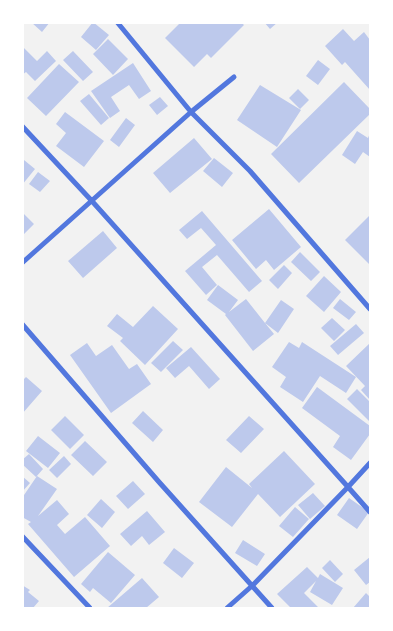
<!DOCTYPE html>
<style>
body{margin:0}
#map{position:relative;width:393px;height:631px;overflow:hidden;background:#f2f2f2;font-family:Poppins,sans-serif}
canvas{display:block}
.frame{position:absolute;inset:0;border:24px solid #fff;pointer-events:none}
</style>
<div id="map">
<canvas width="393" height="631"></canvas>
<div class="frame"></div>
</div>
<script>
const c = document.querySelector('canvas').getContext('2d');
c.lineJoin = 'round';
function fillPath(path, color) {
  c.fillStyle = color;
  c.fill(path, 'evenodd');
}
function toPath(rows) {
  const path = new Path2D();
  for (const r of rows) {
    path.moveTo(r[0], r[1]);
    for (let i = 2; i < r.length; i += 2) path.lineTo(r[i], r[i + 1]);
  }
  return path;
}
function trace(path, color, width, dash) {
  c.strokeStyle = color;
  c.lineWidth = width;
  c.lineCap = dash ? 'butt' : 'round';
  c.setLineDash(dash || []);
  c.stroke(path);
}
const building = toPath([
 [31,22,50,22,42,32],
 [93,22,109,35,96,50,81,37],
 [181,22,241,22,244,25,211,58,207,54,194,67,165,38],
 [264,22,278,22,270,29],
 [343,29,354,41,364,32,370,40,370,90,345,62,342,65,325,46],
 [108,39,128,59,113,75,93,54],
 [22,46,37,61,47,51,56,61,35,81,26,72,22,75],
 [73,51,93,72,83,81,63,60],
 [318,60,330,69,318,85,306,76],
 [133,63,151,91,139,99,129,85,111,97,120,111,110,118,91,91],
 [59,64,79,82,46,116,27,98],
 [344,82,370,109,370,114,299,183,271,154],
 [260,85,301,110,277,147,237,120],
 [298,89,309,100,300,109,289,98],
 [89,94,109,118,101,125,80,101],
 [160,97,168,106,157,115,149,105],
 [65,112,104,141,84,167,56,146,66,133,56,124],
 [126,118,135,125,119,147,110,140],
 [357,131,368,138,370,133,370,157,363,152,355,164,342,155],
 [194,138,212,159,170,193,153,173],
 [214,158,233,173,222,187,203,171],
 [24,160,35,169,22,185,22,162],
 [38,172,50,181,40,192,29,184],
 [269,209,301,247,274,270,266,260,256,269,232,240],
 [202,211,262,281,249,292,217,255,202,267,217,285,206,295,185,271,216,245,201,228,187,239,179,230],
 [22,212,34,224,22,236],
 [370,215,370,265,345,240],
 [103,231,117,248,83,278,68,261],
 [300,252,320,272,311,281,291,262],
 [284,265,292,273,278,289,269,280],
 [324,276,341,292,324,312,306,296],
 [218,285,238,300,229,312,246,299,265,323,281,300,294,309,278,333,265,323,274,334,253,351,225,315,226,314,207,300],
 [340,299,356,312,349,320,333,308],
 [153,306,178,329,145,365,120,341,123,338,107,326,117,314,133,327],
 [332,318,345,330,334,341,321,328],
 [356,324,364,333,338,355,330,346],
 [173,341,183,350,161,372,151,363],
 [289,342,299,348,302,342,356,377,346,393,320,376,303,402,280,387,286,377,272,367],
 [87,343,96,356,112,345,129,369,137,364,151,384,111,413,70,355],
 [370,343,370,400,361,390,365,386,346,366],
 [191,347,220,379,209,389,189,366,175,378,166,368],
 [26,377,42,391,22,414,22,381],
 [317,387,370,426,370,434,351,460,333,447,340,436,302,408],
 [357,389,370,402,370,422,347,399],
 [143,411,163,430,153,442,132,423],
 [65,416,84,435,70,449,51,430],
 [249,416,264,429,241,453,226,440],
 [38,436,60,453,48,468,26,451],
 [85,441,107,462,93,476,71,455],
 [284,451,315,484,280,517,258,494,232,527,199,502,226,467,252,488,249,484],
 [29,454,43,469,36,477,22,464,22,460],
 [64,456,71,464,57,478,49,470],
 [22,476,30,483,22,492],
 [37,476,57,489,38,516,57,500,69,514,57,525,65,534,85,517,110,546,74,577,28,524,31,522,22,517,22,498],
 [133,481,145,494,128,509,116,496],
 [313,493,325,506,310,519,298,505],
 [349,498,369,512,357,529,337,515],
 [101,499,115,512,102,528,87,515],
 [295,507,309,519,293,537,279,526],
 [147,511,165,532,149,545,142,536,131,546,120,534],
 [243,540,265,554,257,566,235,553],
 [174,548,194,563,182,578,163,563],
 [108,552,135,575,111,603,93,588,90,592,81,584],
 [370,557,370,582,366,585,354,570],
 [330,560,343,574,335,582,322,568],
 [307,567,318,578,320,574,343,588,332,605,310,592,316,581,304,593,319,608,291,608,277,594],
 [142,578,159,597,146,608,107,608],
 [22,585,30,590,28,592,39,601,33,608,22,608],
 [366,593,370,597,370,608,353,608]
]);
const minor = toPath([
 [117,22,191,112,250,171,370,309],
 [22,126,91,200,348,487,370,463],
 [22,263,191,112,234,77],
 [22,324,159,482,272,608],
 [22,536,90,608],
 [227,608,253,585,348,487,370,512]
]);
fillPath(building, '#bdc9ec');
trace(minor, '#5277de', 5);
</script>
